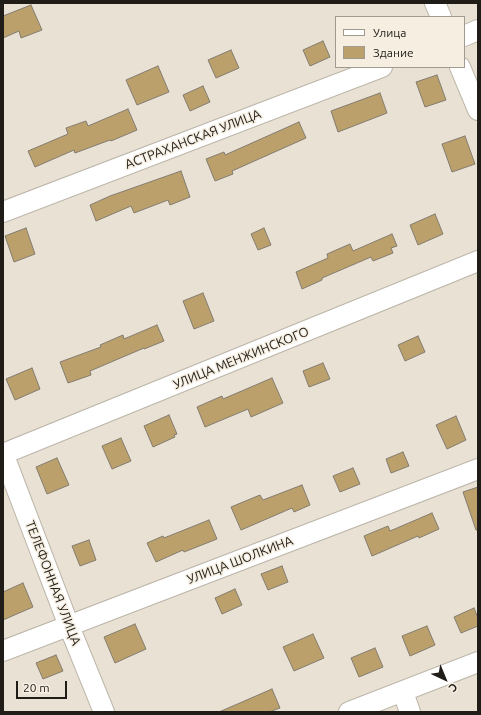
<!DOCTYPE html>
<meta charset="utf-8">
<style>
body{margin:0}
#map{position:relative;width:481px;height:715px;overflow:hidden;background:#e8e1d4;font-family:Ubuntu,sans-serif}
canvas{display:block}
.frame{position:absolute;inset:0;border:4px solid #201d19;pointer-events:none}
.legend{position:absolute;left:335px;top:16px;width:130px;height:52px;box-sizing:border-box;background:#f5eee1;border:1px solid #a09a91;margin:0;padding:5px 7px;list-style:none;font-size:12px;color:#201d19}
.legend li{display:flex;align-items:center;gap:8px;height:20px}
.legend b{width:20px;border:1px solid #a09a91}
.north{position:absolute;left:425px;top:659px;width:40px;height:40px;-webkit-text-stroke:3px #f5eee1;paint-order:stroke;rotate:136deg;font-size:11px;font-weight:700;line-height:16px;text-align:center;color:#201d19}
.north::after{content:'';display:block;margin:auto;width:14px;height:18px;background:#201d19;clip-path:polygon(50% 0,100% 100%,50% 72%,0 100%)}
.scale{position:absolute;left:16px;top:681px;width:51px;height:18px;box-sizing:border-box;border:2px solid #201d19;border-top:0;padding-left:5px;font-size:12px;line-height:14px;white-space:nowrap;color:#201d19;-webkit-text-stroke:3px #f5eee1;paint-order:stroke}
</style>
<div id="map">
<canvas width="481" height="715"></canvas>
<div class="frame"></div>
<ul class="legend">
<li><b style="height:5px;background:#fff"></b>Улица</li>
<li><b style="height:11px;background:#bca06b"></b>Здание</li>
</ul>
<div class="north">С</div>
<div class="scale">20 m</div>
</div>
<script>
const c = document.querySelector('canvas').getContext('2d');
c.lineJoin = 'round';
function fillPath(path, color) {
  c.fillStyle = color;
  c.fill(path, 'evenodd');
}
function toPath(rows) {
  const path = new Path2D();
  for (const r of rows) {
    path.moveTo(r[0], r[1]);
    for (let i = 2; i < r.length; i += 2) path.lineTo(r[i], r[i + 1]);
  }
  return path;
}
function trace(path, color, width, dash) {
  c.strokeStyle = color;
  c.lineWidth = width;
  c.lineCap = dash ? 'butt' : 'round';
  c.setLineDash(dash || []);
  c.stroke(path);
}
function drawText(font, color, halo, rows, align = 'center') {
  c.font = font + ' Ubuntu,sans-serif';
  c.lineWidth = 3;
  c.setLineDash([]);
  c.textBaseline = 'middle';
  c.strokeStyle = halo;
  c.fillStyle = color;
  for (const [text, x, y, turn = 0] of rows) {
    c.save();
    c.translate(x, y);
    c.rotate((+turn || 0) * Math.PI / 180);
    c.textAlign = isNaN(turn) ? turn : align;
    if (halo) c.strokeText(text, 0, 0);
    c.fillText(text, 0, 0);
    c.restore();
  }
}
const building = toPath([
 [31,5,42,30,21,38,19,31,3,38,3,16,31,5],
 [323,41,330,57,310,66,303,50,323,41],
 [231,50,239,68,216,78,208,60,231,50],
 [158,66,169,92,137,105,126,80,158,66],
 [437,75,446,100,425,107,416,82,437,75],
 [203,86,210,102,190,111,183,95,203,86],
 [380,93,387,113,338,132,331,111,380,93],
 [128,109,137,130,111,141,110,140,75,153,74,150,35,167,28,151,68,134,66,128,86,121,88,126,128,109],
 [299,122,306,138,232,171,233,174,215,181,206,159,224,152,225,155,299,122],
 [465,136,475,164,452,172,442,144,465,136],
 [181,171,190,197,170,205,168,200,134,213,131,206,96,221,90,205,110,196,181,171],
 [435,214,443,234,418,245,410,225,435,214],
 [26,228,35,254,14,262,5,236,26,228],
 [264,228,271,245,258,250,251,234,264,228],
 [392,234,397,246,391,248,393,253,373,261,371,257,322,278,322,280,302,289,296,272,328,258,327,254,350,244,353,251,392,234],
 [203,293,214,321,194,329,183,301,203,293],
 [157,325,164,341,144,349,144,348,90,371,91,375,68,383,60,362,101,347,100,345,123,335,124,339,157,325],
 [418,336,425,352,405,361,398,345,418,336],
 [323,363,330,379,309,387,303,371,323,363],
 [32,368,40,389,15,400,6,379,32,368],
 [272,378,283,403,251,417,248,409,205,427,197,407,222,396,223,399,272,378],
 [169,415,177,434,174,435,175,437,153,447,144,426,169,415],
 [456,416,466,440,447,449,436,425,456,416],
 [121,438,131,461,112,469,102,446,121,438],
 [403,452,409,466,391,473,386,459,403,452],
 [57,458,69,485,47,494,36,467,57,458],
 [353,468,360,484,340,492,333,476,353,468],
 [302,485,310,505,294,512,292,508,241,530,231,507,260,495,263,500,302,485],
 [478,487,478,530,476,530,463,492,478,487],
 [432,513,439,529,419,538,418,536,372,556,364,536,388,526,390,531,432,513],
 [209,520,217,539,184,552,183,550,156,562,147,543,163,536,164,538,209,520],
 [89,540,96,560,80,566,72,546,89,540],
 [282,566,288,582,268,590,261,574,282,566],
 [23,583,33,607,3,620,3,592,23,583],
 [235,589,242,605,222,614,215,598,235,589],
 [474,608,478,618,478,626,461,633,454,617,474,608],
 [135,624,146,649,115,663,104,637,135,624],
 [427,626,435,645,410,656,402,636,427,626],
 [313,634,324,658,294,671,283,647,313,634],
 [375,648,383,667,359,677,351,658,375,648],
 [56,655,63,671,43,679,36,663,56,655],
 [272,689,280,708,269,712,219,712,272,689]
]);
const street = toPath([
 [435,3,441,17],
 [464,36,478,30],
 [460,67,478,110],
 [3,212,382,67],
 [3,453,69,626,104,712],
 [3,454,478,261],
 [3,651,478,469],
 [403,692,410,712],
 [349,712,478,662]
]);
const streetNames = [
 ["АСТРАХАНСКАЯ УЛИЦА",193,139,-21],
 ["УЛИЦА МЕНЖИНСКОГО",241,358,-22],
 ["УЛИЦА ШОЛКИНА",240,560,-21],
 ["ТЕЛЕФОННАЯ УЛИЦА",53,583,69]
];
fillPath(building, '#bca06b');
trace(building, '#827c70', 1);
trace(street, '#bdb6aa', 22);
trace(street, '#fff', 20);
drawText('13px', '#201d19', '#f5eee1', streetNames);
</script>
